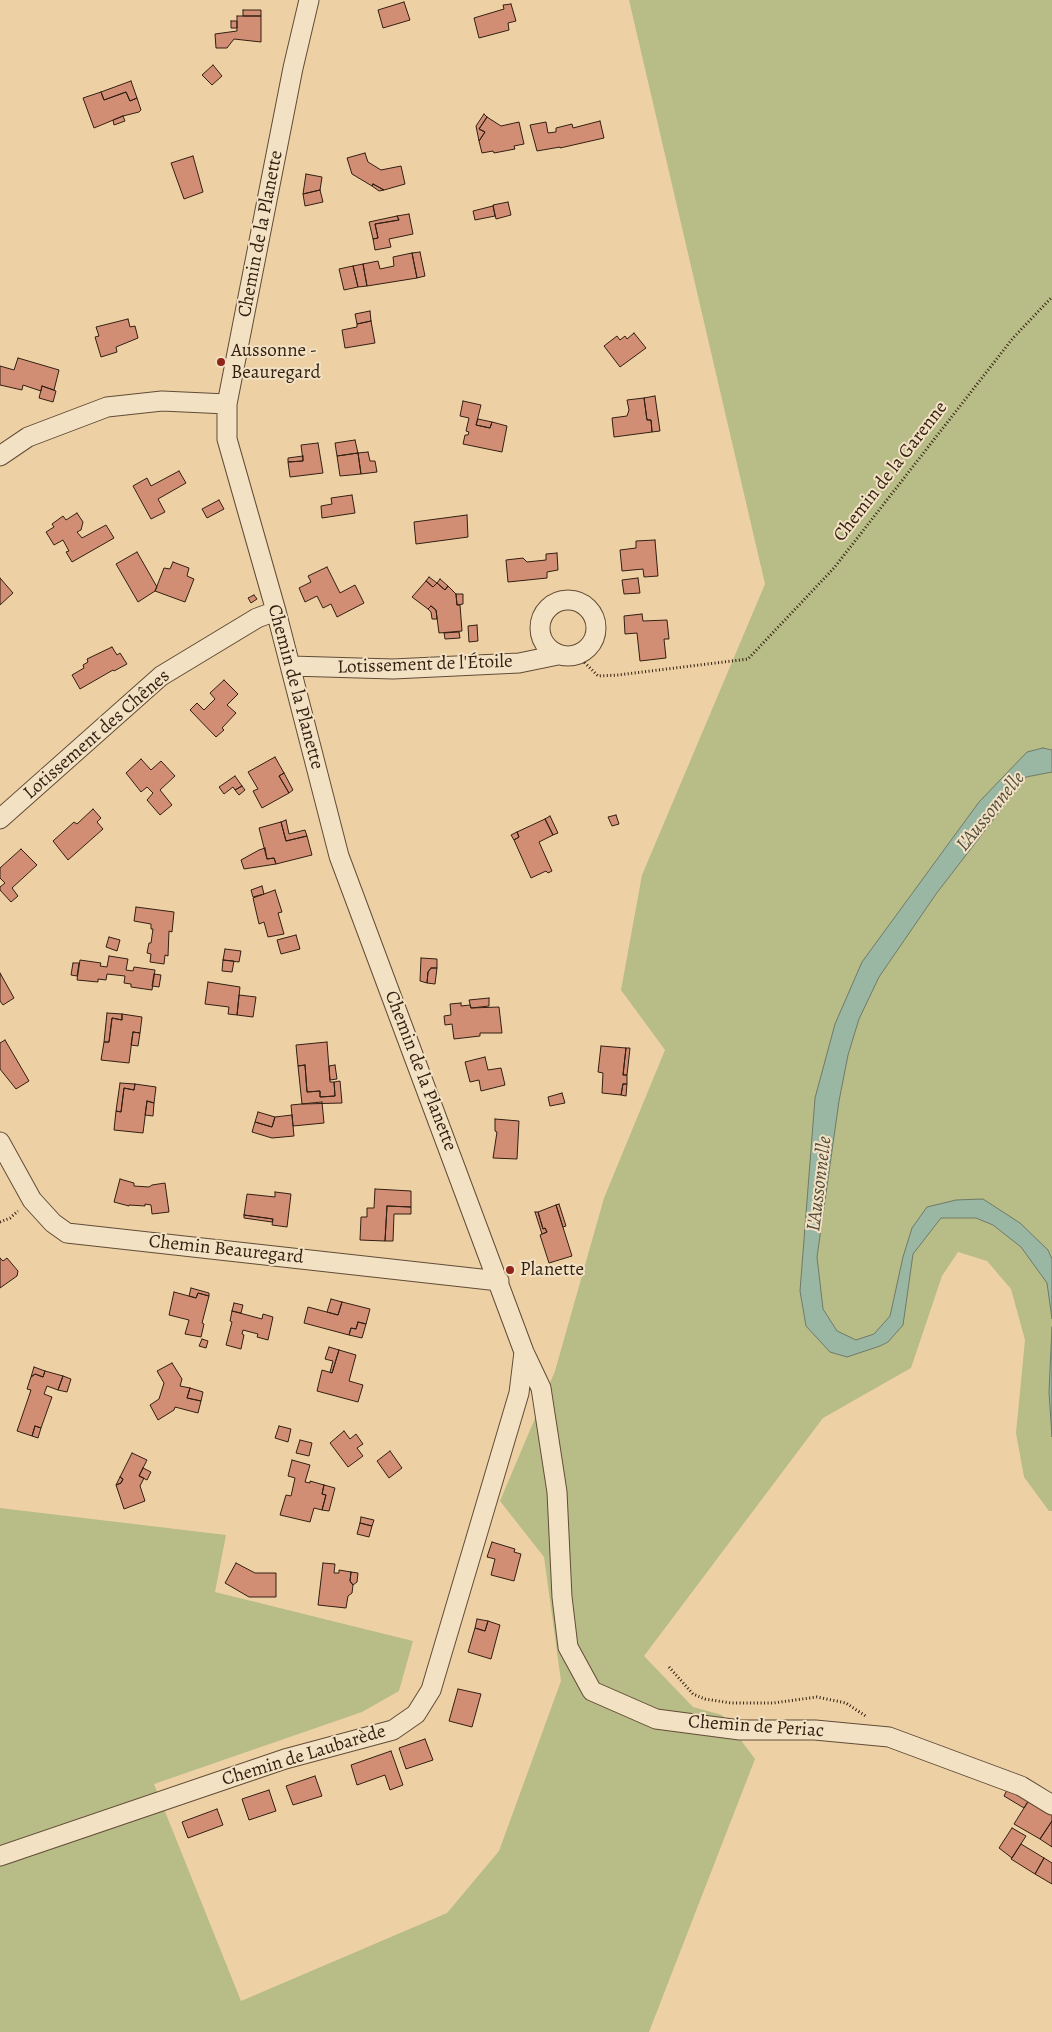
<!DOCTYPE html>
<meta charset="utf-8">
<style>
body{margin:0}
canvas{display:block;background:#edd1a5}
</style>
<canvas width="1052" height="2032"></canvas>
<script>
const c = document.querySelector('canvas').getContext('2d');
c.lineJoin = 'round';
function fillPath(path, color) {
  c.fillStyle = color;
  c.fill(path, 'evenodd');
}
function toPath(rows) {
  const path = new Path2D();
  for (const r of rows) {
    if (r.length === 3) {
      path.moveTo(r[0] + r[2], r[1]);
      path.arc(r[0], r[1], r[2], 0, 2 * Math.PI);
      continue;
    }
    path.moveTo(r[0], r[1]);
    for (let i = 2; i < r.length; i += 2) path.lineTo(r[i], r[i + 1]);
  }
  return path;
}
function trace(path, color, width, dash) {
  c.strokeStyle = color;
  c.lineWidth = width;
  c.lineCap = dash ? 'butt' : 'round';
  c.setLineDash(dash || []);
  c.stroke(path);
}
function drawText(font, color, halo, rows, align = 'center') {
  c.font = font + ' Alegreya,serif';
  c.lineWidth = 4;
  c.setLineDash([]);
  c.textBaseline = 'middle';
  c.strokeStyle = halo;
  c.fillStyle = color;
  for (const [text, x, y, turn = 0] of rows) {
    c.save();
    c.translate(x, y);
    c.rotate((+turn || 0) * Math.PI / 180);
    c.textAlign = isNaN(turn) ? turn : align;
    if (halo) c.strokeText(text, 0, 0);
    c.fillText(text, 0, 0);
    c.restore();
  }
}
const green = toPath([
 [629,0,1052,0,1052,1511,1049,1511,1024,1477,1016,1433,1025,1340,1011,1289,987,1261,958,1252,942,1276,911,1368,823,1418,644,1656,693,1707,722,1715,755,1759,649,2032,0,2032,0,1508,226,1535,215,1592,413,1641,399,1691,362,1712,154,1784,241,2001,447,1913,499,1851,561,1681,544,1557,500,1501,555,1371,604,1198,665,1050,621,990,642,875,765,584]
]);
const water = toPath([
 [1043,748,1052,750,1052,772,1026,777,936,894,879,977,859,1019,848,1055,839,1101,817,1257,823,1309,837,1331,856,1340,874,1334,890,1316,903,1257,912,1228,927,1207,956,1200,983,1199,1020,1223,1048,1250,1052,1259,1052,1319,1047,1283,1021,1247,993,1225,976,1218,941,1218,913,1254,903,1325,888,1342,880,1346,847,1357,830,1352,806,1326,800,1291,815,1098,835,1024,862,962,979,802,1027,752,1043,748],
 [1052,1327,1052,1437,1049,1392,1052,1327]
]);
const building = toPath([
 [404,2,410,20,383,28,378,10,404,2],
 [511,4,516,21,508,23,509,30,479,38,474,18,504,9,503,5,511,4],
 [243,10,261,10,261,16,243,16,243,10],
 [237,16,261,16,261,42,234,39,227,48,216,48,215,34,237,31,237,16],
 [231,21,237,21,237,28,231,28,231,21],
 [213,65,222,76,212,85,202,75,213,65],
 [131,81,137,98,130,101,126,92,104,100,101,92,131,81],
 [101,92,104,100,126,92,130,101,137,98,141,110,139,112,123,116,94,128,83,98,101,92],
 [484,114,487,117,479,129,485,132,479,141,476,126,484,114],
 [123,116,125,121,114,125,113,120,123,116],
 [487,117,501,126,519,122,524,144,514,146,515,149,494,153,493,151,482,153,479,141,485,132,479,129,487,117],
 [600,121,604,138,560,148,560,147,537,151,530,125,546,122,548,133,556,132,556,128,572,124,573,128,600,121],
 [365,153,368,162,381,170,401,166,405,184,384,190,373,184,372,186,352,174,347,158,365,153],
 [193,156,203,192,184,199,171,163,193,156],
 [306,174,322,177,320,190,303,194,306,174],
 [373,184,384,190,379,191,372,186,373,184],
 [320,190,323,202,305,206,303,194,320,190],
 [508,202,511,215,496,219,493,205,508,202],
 [493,206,495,216,475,220,473,211,493,206],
 [409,214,413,234,389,239,391,247,375,250,373,239,378,238,375,224,399,220,397,216,409,214],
 [397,216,399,220,375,224,378,238,373,239,369,222,397,216],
 [420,252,425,276,417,278,412,253,420,252],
 [412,253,417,278,367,286,363,264,378,261,380,269,394,266,393,257,412,253],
 [363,264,367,286,358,287,353,266,363,264],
 [353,266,358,287,344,290,339,269,353,266],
 [370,311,371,321,357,324,355,314,370,311],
 [128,319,130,327,135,326,138,338,116,347,117,352,101,357,95,337,99,336,96,327,128,319],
 [371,321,375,343,345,348,342,330,357,327,357,324,371,321],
 [634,333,646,348,620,367,604,346,617,336,620,340,625,336,627,339,634,333],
 [18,358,59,370,54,390,42,386,41,391,23,385,22,390,0,385,0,366,14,370,18,358],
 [42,386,56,391,53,402,39,398,42,386],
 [655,396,660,431,652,432,651,420,647,420,644,398,655,396],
 [644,398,647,420,651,420,652,432,614,437,612,418,627,416,629,410,627,400,644,398],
 [463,401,481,405,476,425,490,428,492,422,507,426,502,452,463,444,465,435,468,435,469,432,466,431,469,418,460,416,463,401],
 [478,419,492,422,490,428,476,425,478,419],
 [355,440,358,453,337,456,335,443,355,440],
 [318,443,323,473,290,477,288,462,303,461,301,445,318,443],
 [368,452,370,461,375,461,377,472,361,474,358,453,368,452],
 [358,453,361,474,340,476,337,456,358,453],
 [303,456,303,461,288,462,288,458,303,456],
 [179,471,186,483,158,499,165,512,151,519,133,486,147,478,151,486,179,471],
 [352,495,355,513,322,518,321,506,332,504,331,498,352,495],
 [219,500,224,509,207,518,202,509,219,500],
 [77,513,83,522,81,530,77,532,82,538,106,525,114,538,72,562,66,552,69,551,63,540,54,545,46,532,54,527,52,524,63,516,66,520,77,513],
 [467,515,468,537,416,544,414,522,467,515],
 [655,540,658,576,644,577,643,569,622,571,620,550,636,548,636,541,655,540],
 [137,552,157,587,155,591,138,602,116,564,137,552],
 [557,553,558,570,547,572,547,578,508,582,506,560,523,558,527,562,546,560,546,554,557,553],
 [173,562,189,568,187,576,194,579,185,602,155,591,164,568,170,569,173,562],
 [327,567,340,593,355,585,364,603,337,617,331,604,323,608,317,596,305,602,299,588,311,582,308,576,327,567],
 [429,577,437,583,433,587,426,581,429,577],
 [0,578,13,593,0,605,0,578],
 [638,578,640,593,624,594,622,580,638,578],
 [440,579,448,586,445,590,437,583,440,579],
 [426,581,433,587,437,583,445,590,448,586,456,594,457,605,460,605,462,631,439,633,436,610,431,606,428,609,412,597,426,581],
 [456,594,463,594,463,604,457,605,456,594],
 [254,595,257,599,251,603,248,598,254,595],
 [431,606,436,610,437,619,432,619,431,612,428,609,431,606],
 [642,614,643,621,667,620,669,639,664,639,666,658,640,661,637,633,625,634,624,616,642,614],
 [477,625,478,641,469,642,468,626,477,625],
 [459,632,460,638,445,639,444,633,459,632],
 [112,647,117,655,120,653,127,664,114,671,113,670,80,689,72,675,84,668,83,665,88,662,87,659,112,647],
 [224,680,238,694,227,705,236,713,222,728,224,730,216,737,190,710,197,703,204,710,215,699,210,693,224,680],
 [275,757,284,773,279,776,289,793,262,808,253,791,258,789,248,772,275,757],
 [141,759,151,770,161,761,175,776,160,790,172,805,160,815,147,800,153,793,147,787,141,792,126,773,141,759],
 [284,773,293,790,289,793,279,776,284,773],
 [235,776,242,786,235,790,233,787,224,794,219,787,235,776],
 [242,786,245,790,239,795,235,790,242,786],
 [93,809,101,818,97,822,103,829,68,860,53,841,74,822,77,824,93,809],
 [616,815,619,824,612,826,608,817,616,815],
 [550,816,558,833,553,835,545,819,550,816],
 [545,819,553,835,539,842,552,871,548,873,546,871,531,878,514,840,519,837,517,832,545,819],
 [286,820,289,834,305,830,307,836,286,841,281,822,286,820],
 [281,822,286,841,307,836,312,855,276,864,274,858,267,859,259,828,281,822],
 [517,832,519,837,514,840,511,835,517,832],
 [265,848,267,859,274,858,276,864,244,869,241,860,259,850,265,848],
 [21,849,37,865,12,888,18,896,11,902,0,890,0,887,5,883,0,878,0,868,21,849],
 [262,886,264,894,253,897,251,890,262,886],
 [275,890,282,912,278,913,284,934,268,937,264,922,259,924,253,898,275,890],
 [136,907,174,912,172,932,169,931,168,956,165,955,164,964,150,962,151,954,147,953,149,943,151,943,153,929,151,929,151,924,134,921,136,907],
 [296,935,300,949,281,954,277,940,296,935],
 [109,937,120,940,117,951,106,947,109,937],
 [225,949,241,951,239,962,223,960,225,949],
 [109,956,128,959,126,970,133,971,134,967,155,970,152,990,131,987,131,984,124,983,125,976,107,974,106,980,98,979,98,982,77,980,80,960,101,963,100,966,107,967,109,956],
 [421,958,437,959,437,968,431,968,428,972,427,983,420,981,421,958],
 [223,960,234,961,232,972,222,971,223,960],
 [73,963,79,963,77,976,71,975,73,963],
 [431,968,437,968,435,984,427,983,428,972,431,968],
 [0,973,14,998,3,1005,0,1001,0,973],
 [154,974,161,975,159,987,152,986,154,974],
 [208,982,240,987,237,1015,228,1014,229,1007,205,1004,208,982],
 [239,995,256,997,253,1017,237,1015,239,995],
 [489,998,489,1006,471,1008,469,1000,489,998],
 [461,1003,461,1006,470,1005,471,1008,499,1007,502,1033,480,1033,480,1036,454,1039,452,1024,445,1025,444,1016,451,1015,450,1004,461,1003],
 [107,1013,122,1014,122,1020,112,1018,109,1042,104,1042,107,1013],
 [122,1014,142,1017,140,1033,133,1032,129,1063,101,1060,104,1042,109,1042,112,1018,122,1020,122,1014],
 [133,1032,140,1033,138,1046,131,1045,133,1032],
 [5,1040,29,1081,16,1089,0,1069,0,1043,5,1040],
 [327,1042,330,1082,334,1082,335,1096,320,1097,320,1091,307,1092,305,1065,298,1066,296,1045,327,1042],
 [601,1046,626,1048,623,1075,627,1075,627,1084,623,1084,621,1095,602,1093,603,1073,598,1072,601,1046],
 [626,1048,630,1048,627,1075,623,1075,626,1048],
 [485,1057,488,1070,501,1068,505,1085,481,1091,479,1080,470,1082,465,1062,485,1057],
 [305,1065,307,1092,320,1091,320,1097,335,1096,334,1082,340,1081,342,1103,302,1104,298,1066,305,1065],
 [335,1065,337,1079,330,1080,329,1066,335,1065],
 [120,1083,135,1084,134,1090,124,1088,121,1112,116,1111,120,1083],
 [135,1084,156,1087,154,1103,147,1101,143,1133,114,1130,116,1111,121,1112,124,1088,134,1090,135,1084],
 [623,1084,627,1084,626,1096,621,1095,623,1084],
 [562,1093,565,1103,550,1106,548,1097,562,1093],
 [147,1101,154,1103,153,1116,145,1115,147,1101],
 [322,1102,324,1123,293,1126,291,1105,322,1102],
 [258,1112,275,1117,272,1127,255,1122,258,1112],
 [292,1115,294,1136,272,1138,252,1132,255,1122,272,1127,275,1117,292,1115],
 [495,1119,519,1121,517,1159,493,1158,497,1132,495,1131,495,1119],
 [120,1179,134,1183,134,1186,149,1187,152,1185,165,1183,169,1212,152,1214,151,1205,145,1204,145,1206,129,1205,129,1206,114,1202,120,1179],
 [375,1189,411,1191,411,1207,387,1206,385,1241,360,1240,361,1217,367,1217,367,1208,374,1208,375,1189],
 [275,1192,291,1194,287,1227,272,1225,273,1219,244,1215,247,1194,275,1197,275,1192],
 [559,1204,566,1226,563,1227,556,1205,559,1204],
 [556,1205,572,1256,549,1263,540,1235,547,1232,545,1228,543,1229,538,1212,556,1205],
 [387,1206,411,1207,411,1214,394,1214,393,1241,385,1241,387,1206],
 [535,1212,538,1212,543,1229,545,1228,547,1232,542,1234,535,1212],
 [244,1215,273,1219,272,1222,244,1218,244,1215],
 [0,1258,3,1261,7,1258,18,1271,17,1276,0,1288,0,1258],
 [191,1288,209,1293,209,1296,198,1293,196,1298,189,1296,191,1288],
 [174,1292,196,1298,198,1293,209,1296,202,1323,204,1324,201,1337,185,1334,189,1320,169,1315,174,1292],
 [331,1299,342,1302,338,1315,327,1312,331,1299],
 [342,1302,370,1309,366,1324,358,1322,356,1329,351,1328,349,1335,304,1323,308,1307,338,1315,342,1302],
 [234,1303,243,1305,241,1313,232,1311,234,1303],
 [232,1311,262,1319,263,1314,273,1317,268,1340,257,1337,258,1334,243,1330,242,1334,244,1335,241,1349,226,1345,232,1322,230,1321,232,1311],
 [358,1322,366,1324,362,1338,349,1335,351,1328,356,1329,358,1322],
 [202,1339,208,1341,206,1348,199,1346,202,1339],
 [329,1347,339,1350,332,1373,330,1372,333,1361,325,1359,329,1347],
 [339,1350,356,1355,349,1381,363,1385,358,1402,317,1391,322,1370,332,1373,339,1350],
 [172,1363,182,1379,180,1386,190,1388,187,1398,201,1401,198,1413,175,1407,174,1410,158,1420,150,1405,159,1399,164,1383,157,1371,172,1363],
 [34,1367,45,1371,43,1377,35,1374,31,1377,34,1367],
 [45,1371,63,1376,58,1390,47,1386,44,1394,52,1397,41,1428,35,1426,32,1436,17,1431,31,1390,27,1389,31,1377,35,1374,43,1377,45,1371],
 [63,1376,71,1379,67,1392,58,1390,63,1376],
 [190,1388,203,1392,201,1401,187,1398,190,1388],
 [35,1426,41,1428,38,1438,32,1436,35,1426],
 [279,1426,291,1429,288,1442,275,1438,279,1426],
 [344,1431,350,1439,356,1434,363,1444,357,1448,363,1456,348,1467,330,1443,344,1431],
 [300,1440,312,1443,309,1456,296,1453,300,1440],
 [390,1451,402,1468,389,1478,377,1461,390,1451],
 [132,1453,147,1460,139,1476,144,1478,140,1486,145,1501,124,1509,116,1485,121,1483,123,1479,120,1477,132,1453],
 [292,1460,310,1465,305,1482,310,1483,310,1481,324,1485,322,1494,326,1495,322,1510,314,1508,310,1522,280,1515,286,1495,291,1496,295,1478,288,1476,292,1460],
 [143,1468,151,1472,147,1480,139,1476,143,1468],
 [120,1477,123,1479,121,1483,116,1485,120,1477],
 [324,1485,335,1488,329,1511,322,1510,326,1495,322,1494,324,1485],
 [361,1517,374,1520,372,1526,360,1523,361,1517],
 [360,1523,372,1526,369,1537,357,1534,360,1523],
 [492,1542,515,1549,514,1552,521,1554,514,1581,491,1575,495,1559,487,1557,492,1542],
 [236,1563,255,1573,276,1573,276,1597,249,1597,225,1583,236,1563],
 [323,1563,335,1564,334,1573,339,1573,339,1570,351,1572,350,1581,353,1585,352,1593,348,1596,346,1608,318,1605,323,1563],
 [351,1572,358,1573,357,1582,353,1585,350,1581,351,1572],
 [477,1619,488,1621,485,1631,475,1628,477,1619],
 [488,1621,500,1625,491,1659,468,1652,475,1628,485,1631,488,1621],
 [458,1689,481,1694,472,1727,449,1721,458,1689],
 [425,1739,433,1760,406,1769,399,1748,425,1739],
 [391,1751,403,1785,390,1790,385,1775,357,1785,351,1765,391,1751],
 [315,1776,322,1796,293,1805,286,1786,315,1776],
 [1008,1788,1029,1800,1024,1808,1004,1796,1008,1788],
 [269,1790,276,1811,249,1820,242,1799,269,1790],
 [1029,1800,1052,1815,1052,1821,1040,1839,1014,1824,1029,1800],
 [217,1809,223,1825,188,1838,182,1822,217,1809],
 [1052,1821,1052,1847,1040,1839,1052,1821],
 [1012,1828,1026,1836,1012,1858,999,1848,1012,1828],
 [1021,1844,1044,1858,1035,1874,1011,1859,1021,1844],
 [1044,1858,1052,1863,1052,1884,1035,1874,1044,1858]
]);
const path = toPath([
 [577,655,598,676,618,675,748,659,834,568,1013,338,1052,297],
 [0,1222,10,1218,18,1211],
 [669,1667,693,1694,705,1699,731,1703,773,1703,817,1697,846,1703,867,1717]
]);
const minor = toPath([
 [309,0,293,68,227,404,227,439,276,611,339,856,524,1352,541,1388,557,1492,562,1597,568,1647,592,1691,656,1719,740,1730,815,1730,889,1737,1021,1786,1052,1805],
 [0,456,28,437,107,407,162,401,227,404],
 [568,628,28],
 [291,666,393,669,519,663,558,655],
 [0,819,161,676,257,618,276,611],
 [0,1142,32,1200,53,1223,67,1233,499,1281],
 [0,1856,285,1759,393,1730,416,1714,431,1690,519,1393,524,1352]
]);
const markers = [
 [221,362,5,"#8f2418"],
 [510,1270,5,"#8f2418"]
];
const streetNames = [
 ["Chemin de la Planette",261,234,-79],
 ["Chemin de la Garenne",891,472,-52],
 ["Lotissement de l'Étoile",425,665,-2],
 ["Chemin de la Planette",295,687,75],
 ["Lotissement des Chênes",97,735,-41],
 ["Chemin de la Planette",420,1071,69],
 ["Chemin Beauregard",226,1250,6],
 ["Chemin de Periac",756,1727,4],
 ["Chemin de Laubarède",304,1756,-17]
];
const poiNames = [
 ["Aussonne -",231,351],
 ["Beauregard",231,373],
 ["Planette",520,1270]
];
const waterNames = [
 ["L'Aussonnelle",991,812,-51],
 ["L'Aussonnelle",820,1184,-83]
];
fillPath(green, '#b8bc86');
fillPath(water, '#9ab7a3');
trace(water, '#707a69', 1);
fillPath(building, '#d28e75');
trace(building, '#321f11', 1);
trace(minor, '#614c36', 21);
trace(path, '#321f11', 3, [1, 2.5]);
trace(minor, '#f3e1c4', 19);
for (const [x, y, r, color] of markers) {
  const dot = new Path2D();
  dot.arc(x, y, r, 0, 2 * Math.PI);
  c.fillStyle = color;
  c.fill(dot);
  trace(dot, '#f3e1c4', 2);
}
drawText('19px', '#321f11', '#f3e1c4', streetNames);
drawText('19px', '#321f11', '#f3e1c4', poiNames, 'left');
drawText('italic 20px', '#514d3d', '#f3e1c4', waterNames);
</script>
